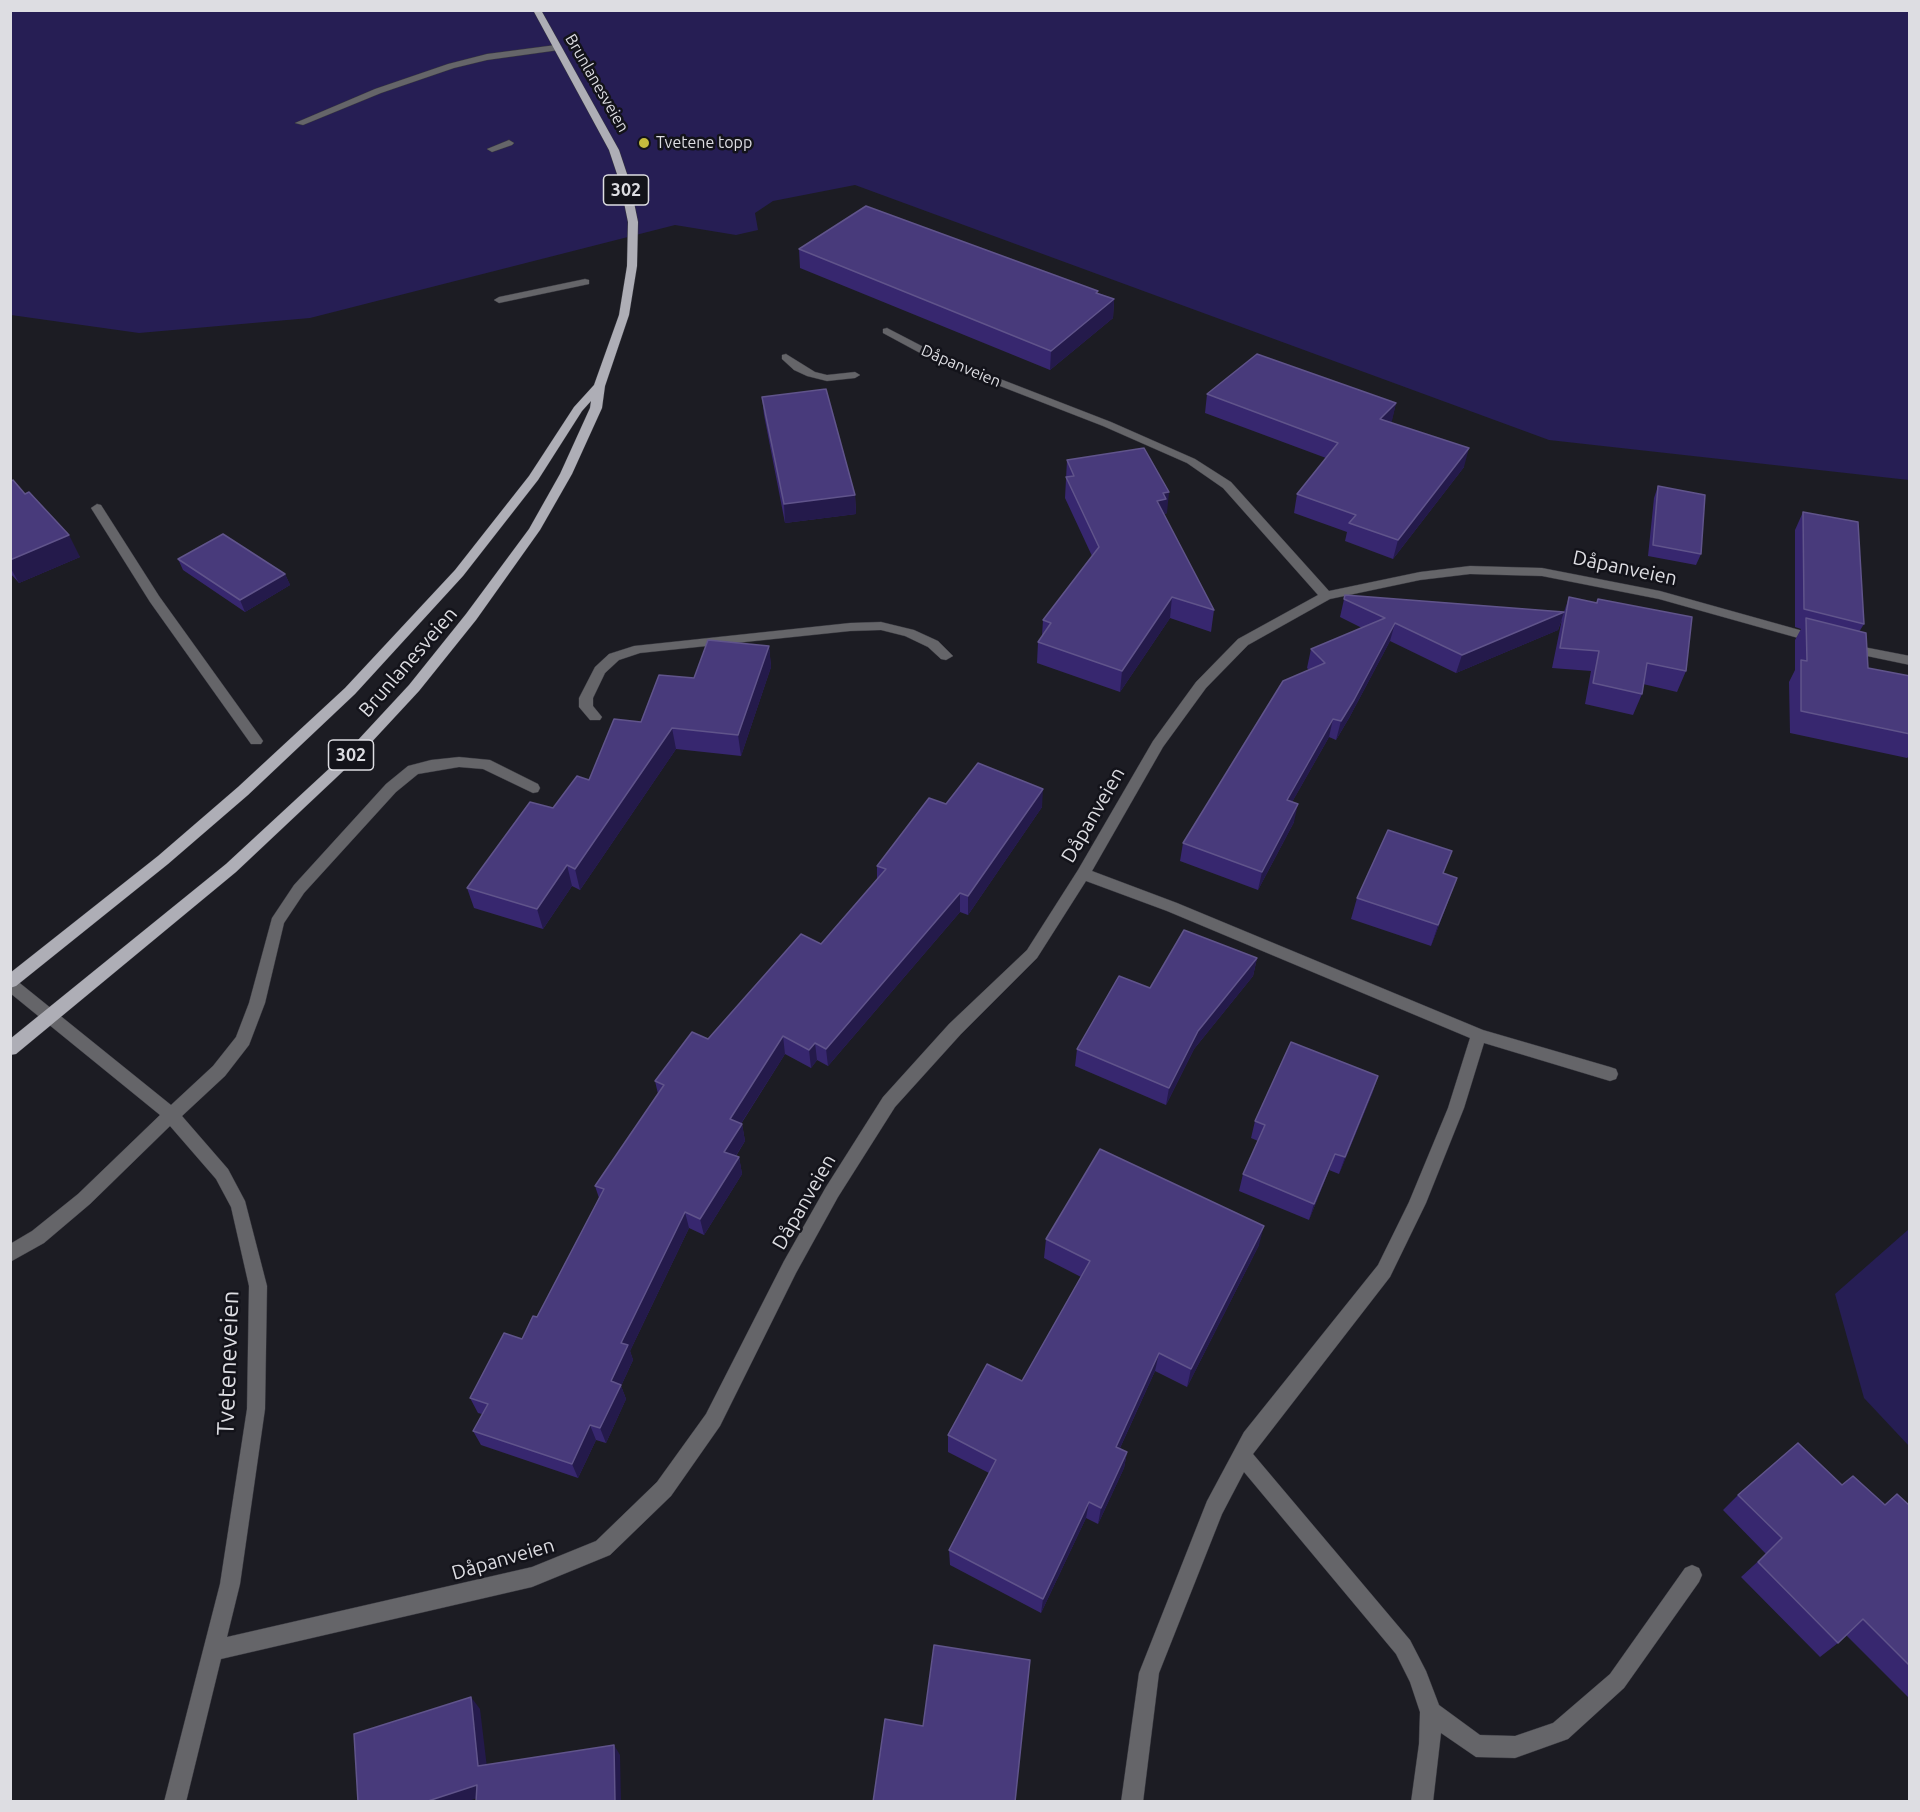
<!DOCTYPE html>
<meta charset="utf-8">
<style>
body{margin:0}
#map{position:relative;width:1920px;height:1812px;overflow:hidden;background:#1c1c23;font-family:Ubuntu,sans-serif}
canvas{display:block}
.frame{position:absolute;inset:0;border:12px solid #dddde2;pointer-events:none}
</style>
<div id="map">
<canvas width="1920" height="1812"></canvas>
<div class="frame"></div>
</div>
<script>
const c = document.querySelector('canvas').getContext('2d');
c.lineJoin = 'round';
function fillPath(path, color) {
  c.fillStyle = color;
  c.fill(path, 'evenodd');
}
function toPath(rows) {
  const path = new Path2D();
  for (const r of rows) {
    path.moveTo(r[0], r[1]);
    for (let i = 2; i < r.length; i += 2) path.lineTo(r[i], r[i + 1]);
  }
  return path;
}
function trace(path, color, width, dash) {
  c.strokeStyle = color;
  c.lineWidth = width;
  c.lineCap = dash ? 'butt' : 'round';
  c.setLineDash(dash || []);
  c.stroke(path);
}
function drawText(font, color, halo, rows, align = 'center') {
  c.font = font + ' Ubuntu,sans-serif';
  c.lineWidth = 5;
  c.setLineDash([]);
  c.textBaseline = 'middle';
  c.strokeStyle = halo;
  c.fillStyle = color;
  for (const [text, x, y, turn = 0] of rows) {
    c.save();
    c.translate(x, y);
    c.rotate((+turn || 0) * Math.PI / 180);
    c.textAlign = isNaN(turn) ? turn : align;
    if (halo) c.strokeText(text, 0, 0);
    c.fillText(text, 0, 0);
    c.restore();
  }
}
const green = toPath([
 [11,11,1909,11,1909,480,1549,440,855,185,773,201,755,213,758,230,736,235,675,225,310,318,139,333,11,315],
 [1909,1229,1909,1446,1864,1398,1835,1294]
]);
const minor = toPath([
 [556,45,560,48,559,50,487,60,454,68,381,93,303,125,295,123,375,89,448,64,487,54,556,45],
 [509,140,514,143,512,145,492,152,487,149,509,140],
 [585,279,589,280,589,284,499,303,494,300,499,297,585,279],
 [887,328,941,356,1111,422,1195,459,1231,482,1329,591,1420,572,1470,566,1542,568,1660,591,1821,636,1822,639,1821,642,1816,643,1659,599,1542,576,1470,574,1420,580,1330,599,1248,645,1206,688,1163,747,1092,871,1177,903,1483,1030,1610,1067,1616,1069,1618,1074,1616,1079,1610,1081,1484,1043,1464,1108,1426,1203,1390,1277,1253,1454,1410,1640,1426,1671,1439,1705,1480,1735,1515,1736,1553,1723,1610,1674,1685,1568,1692,1565,1699,1568,1702,1575,1699,1582,1624,1688,1568,1739,1515,1758,1476,1757,1441,1733,1433,1802,1411,1802,1419,1744,1420,1712,1410,1682,1396,1654,1244,1472,1222,1514,1159,1673,1143,1802,1121,1802,1139,1673,1207,1501,1244,1432,1378,1265,1409,1202,1448,1108,1470,1038,1167,911,1086,881,1037,958,961,1034,895,1107,838,1197,796,1273,720,1426,671,1496,610,1555,532,1587,221,1659,186,1802,164,1802,220,1584,247,1409,249,1286,231,1207,216,1179,170,1126,90,1204,44,1243,10,1262,10,1244,32,1231,78,1194,160,1115,10,993,10,978,16,980,171,1105,213,1066,236,1037,249,1003,272,918,294,885,386,784,408,766,431,760,459,757,490,760,538,784,540,788,538,792,533,793,483,769,459,767,418,774,396,792,304,893,284,923,265,1003,249,1045,225,1076,182,1116,228,1169,245,1201,267,1286,265,1409,240,1584,227,1637,532,1567,596,1541,657,1482,706,1414,784,1261,826,1187,883,1097,949,1024,1027,950,1078,870,1153,741,1196,682,1238,639,1318,595,1223,488,1187,463,1103,426,933,360,883,333,883,329,887,328],
 [786,354,815,372,827,375,855,372,860,375,855,378,827,381,807,376,794,370,782,359,782,355,786,354],
 [97,504,101,505,159,596,261,738,263,741,261,744,251,744,150,602,91,508,97,504],
 [881,622,914,630,938,641,953,656,946,660,941,659,928,647,905,636,881,630,850,631,640,653,619,660,605,673,593,698,593,706,602,717,600,720,590,720,579,707,579,698,595,667,609,654,634,646,850,623,881,622],
 [1848,644,1910,656,1910,665,1843,651,1841,648,1843,645,1848,644]
]);
const major = toPath([
 [533,10,541,10,619,150,630,183,638,222,637,266,629,315,605,386,602,408,572,474,540,530,476,620,419,691,355,760,236,872,16,1054,10,1055,10,1039,226,864,345,754,409,685,466,614,529,529,560,474,590,408,591,401,582,411,538,480,463,576,355,694,248,795,168,864,16,986,10,988,10,973,158,856,238,787,345,688,455,570,529,476,574,407,594,385,619,315,627,266,628,222,620,183,609,150,533,10]
]);
const wall = toPath([
 [799,249,1098,293,1114,299,1113,318,1050,370,800,268],
 [1207,394,1396,403,1391,423,1464,467,1393,559,1345,541,1347,532,1294,513,1297,494,1326,458,1205,413],
 [762,397,855,495,856,514,785,523,764,415],
 [1067,460,1167,513,1164,514,1164,515,1214,610,1211,632,1170,618,1120,692,1037,663,1038,642,1042,636,1043,620,1092,556,1065,498],
 [10,482,80,557,19,583,10,573],
 [1658,486,1701,554,1696,565,1648,556,1654,498],
 [1803,512,1864,624,1859,632,1868,668,1910,676,1910,755,1907,758,1790,733,1789,682,1795,670,1795,640,1801,629,1795,627,1795,530],
 [178,559,285,574,290,585,245,612,183,570],
 [1345,595,1564,612,1569,597,1596,603,1598,599,1686,671,1677,692,1643,684,1642,694,1633,715,1585,704,1591,671,1552,668,1562,619,1558,630,1456,673,1390,641,1349,718,1336,740,1329,737,1292,802,1294,822,1258,890,1180,861,1183,843,1309,670,1307,668,1311,649,1362,628,1340,617],
 [769,646,771,667,741,756,676,749,580,890,572,886,543,929,474,908,467,888,553,808,589,780,641,722,694,678],
 [946,804,1042,807,968,915,960,912,828,1066,817,1060,811,1068,785,1054,741,1124,742,1124,745,1141,736,1156,739,1157,742,1174,704,1235,689,1228,630,1351,633,1360,621,1386,626,1399,606,1443,596,1440,578,1478,481,1445,473,1431,482,1414,478,1413,470,1398,522,1339,537,1317,599,1198,595,1186,658,1094,655,1081,708,1039,821,944,877,879,877,866],
 [1444,874,1457,878,1449,899,1431,946,1351,919,1357,898],
 [1257,958,1253,976,1194,1049,1166,1105,1075,1066,1077,1049,1150,988],
 [1378,1076,1372,1094,1339,1174,1329,1170,1309,1220,1239,1191,1243,1174,1258,1141,1251,1138,1255,1121],
 [1046,1239,1259,1245,1187,1387,1155,1371,1120,1448,1127,1452,1124,1468,1098,1524,1086,1518,1041,1613,950,1565,949,1550,989,1473,948,1452,948,1435,1022,1381,1081,1277,1044,1258],
 [1842,1485,1884,1505,1897,1494,1910,1506,1910,1699,1846,1635,1838,1643,1820,1657,1741,1577,1766,1554,1723,1510,1738,1495]
]);
const shadedWall = toPath([
 [1114,299,1113,318,1050,370,1051,351],
 [1396,403,1392,421,1376,438,1380,419],
 [1469,448,1464,467,1393,559,1398,540],
 [1169,492,1167,513,1164,514,1164,520,1157,501,1163,493],
 [855,495,856,514,785,523,784,504],
 [69,535,80,557,19,583,10,567,10,560],
 [285,574,290,585,245,612,240,600],
 [1172,597,1170,618,1120,692,1122,671],
 [1564,612,1558,630,1456,673,1462,655],
 [1395,623,1390,641,1349,718,1336,740,1341,721],
 [769,646,771,667,741,756,738,735],
 [1333,719,1329,737,1283,818,1287,800],
 [672,728,676,749,580,890,575,869],
 [1043,789,1042,807,968,915,968,896],
 [1298,804,1294,822,1258,890,1262,872],
 [567,865,572,886,543,929,537,909],
 [1457,878,1449,899,1431,946,1438,925],
 [960,893,960,912,828,1066,826,1049],
 [1257,958,1253,976,1194,1049,1166,1105,1169,1088,1198,1031],
 [783,1036,785,1054,733,1136,730,1119],
 [815,1043,817,1060,811,1068,809,1050],
 [1378,1076,1372,1094,1339,1174,1345,1157],
 [742,1124,745,1141,728,1168,724,1152],
 [1335,1154,1329,1170,1309,1220,1314,1204],
 [739,1157,742,1174,704,1235,700,1219],
 [685,1212,689,1228,630,1351,633,1360,621,1386,626,1399,606,1443,600,1428,611,1381,621,1343],
 [1264,1226,1259,1245,1187,1387,1191,1369],
 [1159,1353,1155,1371,1113,1463,1116,1447],
 [590,1425,596,1440,578,1478,572,1464],
 [1127,1452,1124,1468,1098,1524,1101,1508],
 [1089,1502,1086,1518,1041,1613,1043,1599],
 [471,1697,480,1709,488,1776,478,1766],
 [614,1745,620,1755,621,1802,615,1802],
 [477,1785,486,1795,466,1802,425,1802]
]);
const building = toPath([
 [866,206,1098,291,1096,293,1114,299,1051,351,799,249,866,206],
 [1257,354,1396,403,1380,419,1469,448,1398,540,1349,523,1356,515,1297,494,1338,443,1207,394,1257,354],
 [826,389,855,495,784,504,762,397,826,389],
 [1144,448,1169,492,1163,493,1166,499,1157,501,1214,610,1172,597,1122,671,1038,642,1051,623,1043,620,1099,547,1066,477,1074,476,1067,460,1144,448],
 [13,480,25,494,29,492,69,535,10,560,10,482,13,480],
 [1658,486,1705,495,1701,554,1653,545,1658,486],
 [1803,512,1858,522,1864,624,1804,609,1803,512],
 [223,534,285,574,240,600,178,559,223,534],
 [1345,595,1564,612,1462,655,1395,623,1354,700,1341,721,1333,719,1287,800,1298,804,1262,872,1183,843,1283,681,1325,663,1311,649,1385,618,1344,599,1345,595],
 [1569,597,1597,603,1598,599,1692,617,1686,671,1647,663,1642,694,1593,683,1599,651,1560,648,1569,597],
 [1806,618,1866,633,1868,668,1910,676,1910,734,1801,711,1801,660,1807,661,1806,618],
 [708,640,769,646,738,735,672,728,575,869,567,865,537,909,467,888,530,802,553,808,577,776,589,780,614,719,641,722,659,675,694,678,708,640],
 [978,763,1043,789,968,896,960,893,826,1049,815,1043,809,1050,783,1036,730,1119,742,1124,724,1152,739,1157,700,1219,685,1212,621,1343,628,1345,611,1381,621,1385,600,1428,590,1425,572,1464,473,1431,488,1404,470,1398,504,1333,522,1339,533,1316,537,1317,604,1189,595,1186,664,1085,655,1081,692,1032,708,1039,801,934,821,944,886,869,877,866,929,798,946,804,978,763],
 [1388,830,1452,851,1443,873,1457,878,1438,925,1357,898,1388,830],
 [1184,930,1257,958,1198,1031,1169,1088,1077,1049,1119,976,1150,988,1184,930],
 [1291,1042,1378,1076,1345,1157,1335,1154,1314,1204,1243,1174,1265,1125,1255,1121,1291,1042],
 [1100,1149,1264,1226,1191,1369,1159,1353,1116,1447,1127,1452,1101,1508,1089,1502,1043,1599,949,1550,996,1460,948,1435,987,1364,1022,1381,1090,1261,1046,1239,1100,1149],
 [1798,1443,1842,1485,1853,1476,1885,1505,1897,1494,1910,1506,1910,1666,1863,1619,1838,1643,1758,1562,1782,1538,1738,1495,1798,1443],
 [934,1645,1030,1660,1015,1802,873,1802,885,1719,923,1726,934,1645],
 [471,1697,478,1766,614,1745,615,1802,476,1802,477,1785,425,1802,358,1802,354,1734,471,1697]
]);
const markers = [
 [644,143,6,"#c5bc3d"]
];
const farStreetnames = [
 ["Brunlanesveien",597,83,60],
 ["Dåpanveien",961,366,23]
];
const farPoinames = [
 ["Tvetene topp",656,143]
];
const shields = [
 [626,190,45],
 [351,755,45]
];
const shieldNames = [
 ["302",626,190],
 ["302",351,755]
];
const streetNames = [
 ["Dåpanveien",1625,568,12],
 ["Brunlanesveien",408,662,-49],
 ["Dåpanveien",1093,815,-60],
 ["Dåpanveien",804,1202,-60],
 ["Dåpanveien",503,1559,-16]
];
const nearStreetnames = [
 ["Tveteneveien",228,1363,-88]
];
fillPath(green, '#261e54');
trace(minor, '#37373e', 1);
trace(major, '#37373e', 1);
fillPath(minor, '#656569');
fillPath(major, '#aeaeb6');
fillPath(wall, '#37276f');
fillPath(shadedWall, '#241a4b');
fillPath(building, '#483a7b');
trace(building, '#60548b', 1.5);
for (const [x, y, r, color] of markers) {
  const dot = new Path2D();
  dot.arc(x, y, r, 0, 2 * Math.PI);
  c.fillStyle = color;
  c.fill(dot);
  trace(dot, '#13131a', 2);
}
drawText('16px', '#dddde2', '#13131a', farStreetnames);
drawText('16px', '#dddde2', '#13131a', farPoinames, 'left');
for (const [x, y, w] of shields) {
  const box = new Path2D();
  box.roundRect(x - w / 2, y - 15, w, 30, 4.5);
  c.fillStyle = '#13131a';
  c.fill(box);
  trace(box, '#dddde2', 1.5);
}
drawText('bold 18px', '#dddde2', null, shieldNames);
drawText('20px', '#dddde2', '#13131a', streetNames);
drawText('24px', '#dddde2', '#13131a', nearStreetnames);
</script>
